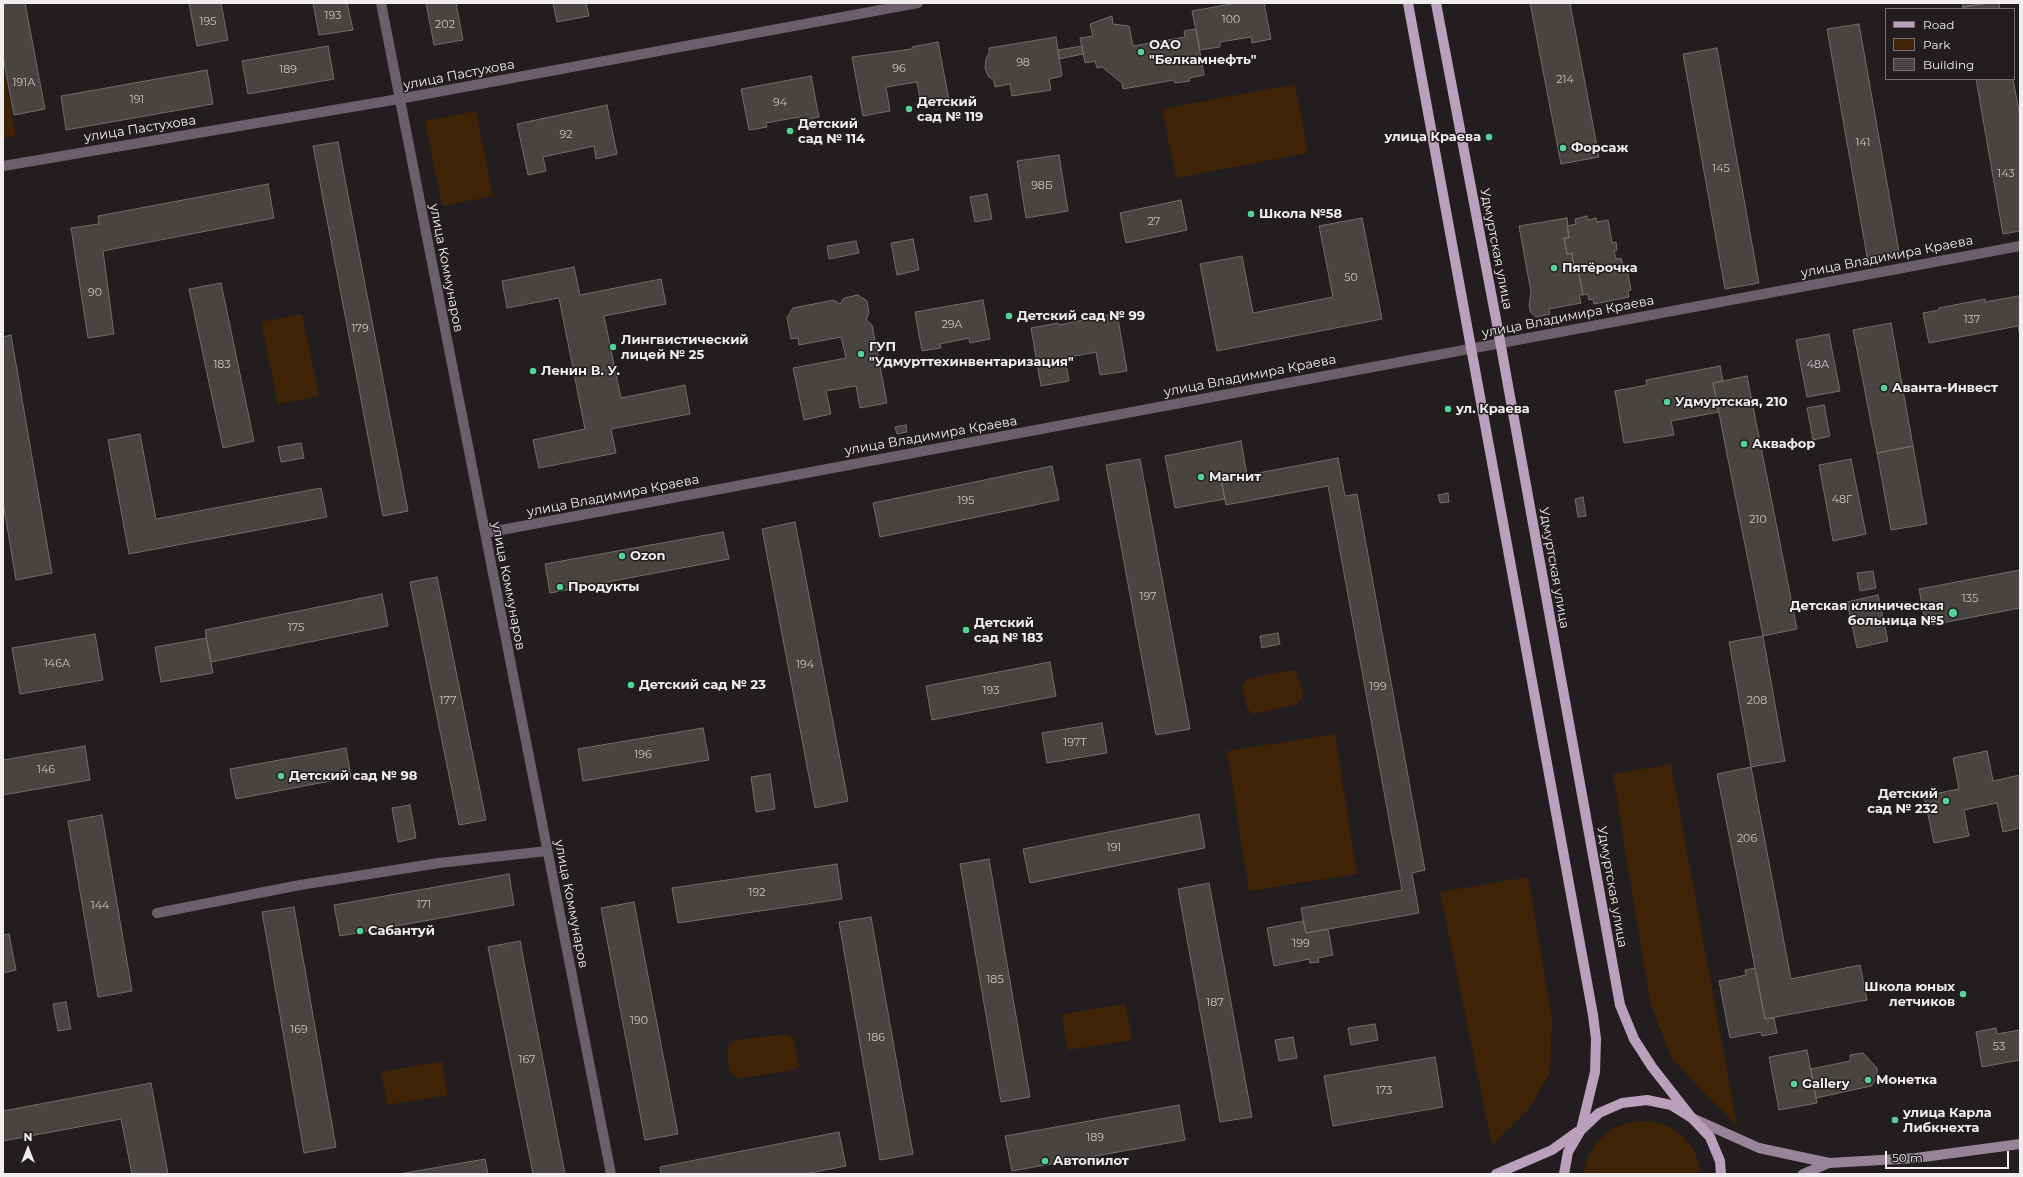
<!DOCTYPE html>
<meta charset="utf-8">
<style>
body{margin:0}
#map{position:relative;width:2023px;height:1177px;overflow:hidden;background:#221d1e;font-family:Montserrat,sans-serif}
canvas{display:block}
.frame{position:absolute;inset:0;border:4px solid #f0edee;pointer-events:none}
.legend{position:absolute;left:1885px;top:8px;width:130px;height:72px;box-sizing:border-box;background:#221d1e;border:1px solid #747071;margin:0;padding:5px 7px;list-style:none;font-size:12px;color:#f0edee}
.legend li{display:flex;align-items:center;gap:8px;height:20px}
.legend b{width:20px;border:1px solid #747071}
.north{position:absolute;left:8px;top:1129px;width:40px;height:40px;-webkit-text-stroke:3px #221d1e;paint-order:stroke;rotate:0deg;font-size:11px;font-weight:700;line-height:16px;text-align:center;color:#f0edee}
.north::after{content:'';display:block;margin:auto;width:14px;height:18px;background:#f0edee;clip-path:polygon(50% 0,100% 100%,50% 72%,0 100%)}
.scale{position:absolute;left:1885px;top:1151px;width:124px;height:18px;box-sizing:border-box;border:2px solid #f0edee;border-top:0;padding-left:5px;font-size:12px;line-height:14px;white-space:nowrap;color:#f0edee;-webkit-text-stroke:3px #221d1e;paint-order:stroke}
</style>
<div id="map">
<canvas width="2023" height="1177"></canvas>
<div class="frame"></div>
<ul class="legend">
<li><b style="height:5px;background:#baa0bc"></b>Road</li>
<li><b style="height:11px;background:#3e2307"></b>Park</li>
<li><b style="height:11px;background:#494342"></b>Building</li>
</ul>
<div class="north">N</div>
<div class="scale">50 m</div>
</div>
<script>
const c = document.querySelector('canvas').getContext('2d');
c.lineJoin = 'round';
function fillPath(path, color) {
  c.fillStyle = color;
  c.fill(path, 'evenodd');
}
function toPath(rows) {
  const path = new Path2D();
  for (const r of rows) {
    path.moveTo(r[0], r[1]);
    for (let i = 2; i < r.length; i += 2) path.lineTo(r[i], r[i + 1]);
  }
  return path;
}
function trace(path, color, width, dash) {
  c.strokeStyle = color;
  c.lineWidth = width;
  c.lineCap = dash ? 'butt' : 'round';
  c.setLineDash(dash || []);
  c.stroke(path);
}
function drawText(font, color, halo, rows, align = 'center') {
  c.font = font + ' Montserrat,sans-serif';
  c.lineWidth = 3;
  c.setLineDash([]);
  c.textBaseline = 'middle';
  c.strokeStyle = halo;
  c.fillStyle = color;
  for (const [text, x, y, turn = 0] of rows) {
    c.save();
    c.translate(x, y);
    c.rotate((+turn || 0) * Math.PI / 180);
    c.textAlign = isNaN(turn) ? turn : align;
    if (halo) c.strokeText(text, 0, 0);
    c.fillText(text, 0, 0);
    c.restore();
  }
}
const green = toPath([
 [3,64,16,136,3,138],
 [1295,84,1308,153,1176,178,1162,109],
 [476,111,493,196,442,206,425,121],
 [302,314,319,396,278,404,261,322],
 [1286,671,1296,671,1303,694,1302,700,1294,705,1253,714,1247,708,1242,686,1247,679],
 [1335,734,1357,874,1249,891,1227,751],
 [1671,764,1737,1125,1704,1093,1671,1057,1650,1002,1613,774],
 [1528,877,1552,1020,1550,1072,1529,1109,1492,1145,1440,892],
 [1126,1004,1132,1040,1068,1050,1062,1014],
 [786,1034,793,1037,799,1065,795,1070,737,1079,732,1075,729,1068,727,1049,730,1043,737,1040],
 [442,1061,448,1095,387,1105,381,1072],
 [1649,1121,1668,1126,1683,1137,1695,1152,1701,1174,1584,1174,1587,1159,1597,1142,1612,1129,1630,1122]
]);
const building = toPath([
 [3,3,25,3,45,109,14,115,3,57,3,3],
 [189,3,221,3,228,40,197,46,189,3],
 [313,3,347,3,353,30,319,35,313,3],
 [426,3,456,3,463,40,434,45,426,3],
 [553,3,586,3,589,16,557,22,553,3],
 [1237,3,1264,3,1271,39,1252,43,1251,37,1220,42,1220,47,1200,50,1192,11,1237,3],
 [1530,3,1570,3,1599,157,1561,164,1530,3],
 [1962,3,1988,3,1963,7,1962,3],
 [1988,3,1999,3,2000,9,1963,9,1963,7,1988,3],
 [1112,16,1113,24,1129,26,1133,46,1185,37,1184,31,1196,29,1204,75,1189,78,1190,81,1175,83,1174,80,1123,89,1122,83,1102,67,1097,68,1095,61,1085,63,1080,38,1093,36,1090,24,1112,16],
 [1859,24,1900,257,1868,262,1827,29,1859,24],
 [1056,37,1062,76,1049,79,1051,90,1012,96,1010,84,995,87,994,81,988,76,985,68,986,59,989,53,989,48,1056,37],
 [938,42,949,100,921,105,917,82,886,87,890,111,863,116,852,57,912,49,912,47,938,42],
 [328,46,334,79,248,94,242,61,328,46],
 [1082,46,1083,54,1059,59,1058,50,1082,46],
 [1717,48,1759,283,1725,289,1683,54,1717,48],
 [207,70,213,104,66,130,61,96,207,70],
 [811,76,819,117,799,121,799,117,766,123,767,127,749,130,741,89,811,76],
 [1976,79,2013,79,2020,117,2020,231,2003,234,1976,79],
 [607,105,617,154,596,159,594,146,543,157,546,171,528,175,517,124,607,105],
 [338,142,408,511,383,516,313,146,338,142],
 [1059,155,1068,211,1026,218,1017,161,1059,155],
 [268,184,274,218,103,251,114,334,88,338,71,228,99,224,98,216,268,184],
 [987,194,992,219,975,222,970,197,987,194],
 [1181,200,1187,230,1126,243,1120,213,1181,200],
 [1587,216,1588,220,1596,218,1597,222,1608,220,1612,243,1616,242,1617,250,1614,251,1616,259,1621,258,1623,265,1626,264,1631,290,1628,291,1629,297,1594,304,1593,299,1589,300,1588,294,1583,295,1578,269,1582,268,1581,266,1574,267,1572,253,1567,254,1564,238,1569,238,1567,226,1576,224,1575,219,1587,216],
 [1362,218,1382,319,1217,351,1200,264,1242,256,1253,313,1333,297,1319,226,1362,218],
 [1567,218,1569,238,1564,238,1567,254,1572,253,1574,267,1581,266,1582,268,1578,269,1583,295,1579,295,1581,303,1549,309,1550,314,1536,317,1531,313,1529,306,1531,292,1519,226,1567,218],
 [913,239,919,270,897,275,891,243,913,239],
 [856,241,859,253,829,259,827,246,856,241],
 [574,267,580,295,661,279,666,304,604,316,621,398,685,385,690,414,611,429,616,453,539,468,533,440,585,429,559,298,507,308,502,281,574,267],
 [221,283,254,441,223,448,189,289,221,283],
 [858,295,867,301,869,313,866,320,872,325,887,403,860,408,856,386,826,391,831,414,804,420,793,368,846,358,841,337,799,345,798,338,791,339,787,318,793,308,834,300,840,304,844,298,858,295],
 [2018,296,2020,301,2020,336,2018,326,1929,343,1923,313,1939,310,1939,308,1985,299,1985,302,2018,296],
 [983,300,990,339,970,343,969,338,940,344,941,348,922,351,915,312,983,300],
 [1117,313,1127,371,1100,375,1096,352,1065,358,1069,381,1041,386,1031,328,1058,323,1059,325,1117,313],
 [1891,323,1913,446,1877,453,1853,330,1891,323],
 [1829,334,1840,391,1807,397,1796,340,1829,334],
 [11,335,52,573,16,580,3,502,3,337,11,335],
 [1720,366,1723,381,1713,383,1719,412,1671,421,1674,435,1624,443,1615,391,1647,385,1646,380,1720,366],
 [1747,376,1797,629,1763,636,1713,383,1747,376],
 [1824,405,1830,436,1813,440,1807,408,1824,405],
 [906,425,907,432,897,434,895,427,906,425],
 [140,434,156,519,321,488,327,517,129,554,108,440,140,434],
 [1241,441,1247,475,1221,480,1225,499,1175,508,1165,456,1241,441],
 [301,443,304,458,281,462,278,447,301,443],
 [1913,446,1927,524,1891,530,1877,453,1913,446],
 [1338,458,1345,496,1357,494,1425,870,1412,873,1419,913,1306,933,1301,908,1402,890,1328,486,1226,505,1221,480,1338,458],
 [1140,459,1190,729,1156,735,1106,465,1140,459],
 [1851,459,1866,534,1833,541,1819,465,1851,459],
 [1052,466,1059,500,880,537,873,503,1052,466],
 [1448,493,1449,502,1440,503,1438,495,1448,493],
 [1583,497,1586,516,1578,517,1575,499,1583,497],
 [795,522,848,801,815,808,762,529,795,522],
 [723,532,729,559,550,593,545,564,723,532],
 [2020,570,2020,608,1926,626,1919,589,2020,570],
 [1873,571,1876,588,1860,591,1857,573,1873,571],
 [437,577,486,820,459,825,410,582,437,577],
 [382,594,388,626,211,662,205,630,382,594],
 [1878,595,1888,641,1857,648,1847,602,1878,595],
 [1278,633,1280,644,1262,648,1260,636,1278,633],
 [95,634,103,680,20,694,12,648,95,634],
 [1763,636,1785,761,1751,767,1729,642,1763,636],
 [206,638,213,673,161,682,155,647,206,638],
 [1050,662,1056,696,932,720,926,686,1050,662],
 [1102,723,1107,753,1047,763,1042,733,1102,723],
 [703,728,709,760,583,781,578,749,703,728],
 [85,746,90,780,3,795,3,760,85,746],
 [346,748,351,777,236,799,230,769,346,748],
 [1987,751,1993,781,2020,775,2020,828,2003,832,1997,803,1964,810,1969,836,1934,843,1924,796,1959,789,1953,758,1987,751],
 [1751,767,1791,979,1860,965,1867,1000,1765,1019,1717,774,1751,767],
 [770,774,775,809,756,812,751,777,770,774],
 [410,805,416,838,398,842,392,808,410,805],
 [1199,814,1205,848,1030,883,1023,849,1199,814],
 [102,815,132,991,98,997,68,821,102,815],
 [989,859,1030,1097,1001,1102,960,864,989,859],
 [837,864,842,899,678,923,672,888,837,864],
 [509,874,514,905,340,936,334,905,509,874],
 [1209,883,1252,1117,1220,1122,1178,889,1209,883],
 [634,902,678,1134,645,1140,601,908,634,902],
 [294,907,336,1147,304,1153,262,912,294,907],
 [871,917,913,1154,880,1160,839,922,871,917],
 [1303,921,1306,933,1328,929,1333,955,1318,958,1319,962,1310,963,1309,959,1274,966,1267,928,1303,921],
 [9,934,16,970,3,973,3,935,9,934],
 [520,941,565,1174,533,1174,488,947,520,941],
 [1755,968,1765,1019,1774,1018,1777,1033,1762,1036,1761,1032,1730,1038,1719,981,1746,975,1745,970,1755,968],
 [66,1002,71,1029,58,1031,53,1004,66,1002],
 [1375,1024,1378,1040,1351,1045,1348,1028,1375,1024],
 [1996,1028,1997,1034,2020,1030,2020,1060,1982,1067,1976,1032,1996,1028],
 [1293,1037,1297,1058,1279,1061,1275,1040,1293,1037],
 [1807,1050,1817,1103,1779,1110,1769,1057,1807,1050],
 [1863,1053,1877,1068,1877,1078,1871,1086,1816,1098,1811,1069,1850,1061,1850,1055,1863,1053],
 [1435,1057,1443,1107,1333,1126,1324,1076,1435,1057],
 [151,1083,168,1174,132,1174,121,1119,3,1141,3,1111,151,1083],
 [1179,1105,1185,1140,1012,1171,1005,1136,1179,1105],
 [839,1132,846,1166,805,1174,661,1174,660,1167,839,1132],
 [485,1159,488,1174,399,1174,485,1159]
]);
const minor = toPath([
 [3,166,399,99,918,3],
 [157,913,300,885,439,863,547,851]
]);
const tertiary = toPath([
 [381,3,611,1174],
 [485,533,2020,246]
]);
const secondary = toPath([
 [1692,1118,1759,1148,1829,1163,1916,1158,2020,1144],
 [1803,1174,1829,1163]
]);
const primary = toPath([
 [1408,3,1593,1015,1596,1039,1595,1072,1581,1130],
 [1436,3,1496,319,1620,1005,1634,1039,1652,1067,1692,1118],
 [1496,1174,1552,1150,1577,1132],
 [1564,1174,1568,1152,1581,1130,1599,1113,1622,1103,1647,1100,1671,1105,1692,1118,1710,1137,1720,1161,1721,1174]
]);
const markers = [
 [1141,52,4,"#52d397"],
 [909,109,4,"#52d397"],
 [790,131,4,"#52d397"],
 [1489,137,4,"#52d397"],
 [1563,148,4,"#52d397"],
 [1251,214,4,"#52d397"],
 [1554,268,4,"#52d397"],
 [1009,316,4,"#52d397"],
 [613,347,4,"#52d397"],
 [861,354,4,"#52d397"],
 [533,371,4,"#52d397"],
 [1884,388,4,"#52d397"],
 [1667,402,4,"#52d397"],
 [1448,409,4,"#52d397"],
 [1744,444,4,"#52d397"],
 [1201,477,4,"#52d397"],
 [622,556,4,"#52d397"],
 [560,587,4,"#52d397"],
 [1953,613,5,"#52d397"],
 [966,630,4,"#52d397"],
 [631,685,4,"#52d397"],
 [281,776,4,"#52d397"],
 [1946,801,4,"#52d397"],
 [360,931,4,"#52d397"],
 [1963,994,4,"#52d397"],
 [1868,1080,4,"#52d397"],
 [1794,1084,4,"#52d397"],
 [1895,1120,4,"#52d397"],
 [1045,1161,4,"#52d397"]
];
const numberNames = [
 ["193",333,16],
 ["100",1231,20],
 ["195",208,22],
 ["202",445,25],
 ["98",1023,63],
 ["96",899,69],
 ["189",288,70],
 ["214",1565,80],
 ["191А",24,83],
 ["191",137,100],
 ["94",780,103],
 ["92",566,135],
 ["141",1863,143],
 ["145",1721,169],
 ["143",2006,174],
 ["98Б",1042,186],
 ["27",1154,222],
 ["50",1351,278],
 ["90",95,293],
 ["137",1972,320],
 ["29А",952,325],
 ["179",360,329],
 ["183",222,365],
 ["48А",1818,365],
 ["48Г",1842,500],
 ["195",966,501],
 ["210",1758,520],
 ["197",1148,597],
 ["135",1970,599],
 ["175",296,628],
 ["146А",57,664],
 ["194",805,665],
 ["199",1378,687],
 ["193",991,691],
 ["177",448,701],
 ["208",1757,701],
 ["197Т",1075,743],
 ["196",643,755],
 ["146",46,770],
 ["206",1747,839],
 ["191",1114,848],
 ["192",757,893],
 ["171",424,905],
 ["144",100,906],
 ["199",1301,944],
 ["185",995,980],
 ["187",1215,1003],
 ["190",639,1021],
 ["169",299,1030],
 ["186",876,1038],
 ["53",1999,1047],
 ["167",527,1060],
 ["173",1384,1091],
 ["189",1095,1138]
];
const poiNames = [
 ["ОАО",1149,45],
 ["\"Белкамнефть\"",1149,60],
 ["Детский",917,102],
 ["сад № 119",917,117],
 ["Детский",798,124],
 ["сад № 114",798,139],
 ["улица Краева",1481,137,"right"],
 ["Форсаж",1571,148],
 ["Школа №58",1259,214],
 ["Пятёрочка",1562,268],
 ["Детский сад № 99",1017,316],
 ["Лингвистический",621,340],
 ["лицей № 25",621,355],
 ["ГУП",869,347],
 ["\"Удмурттехинвентаризация\"",869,362],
 ["Ленин В. У.",541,371],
 ["Аванта-Инвест",1892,388],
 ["Удмуртская, 210",1675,402],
 ["ул. Краева",1456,409],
 ["Аквафор",1752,444],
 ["Магнит",1209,477],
 ["Ozon",630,556],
 ["Продукты",568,587],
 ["Детская клиническая",1944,606,"right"],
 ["больница №5",1944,621,"right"],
 ["Детский",974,623],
 ["сад № 183",974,638],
 ["Детский сад № 23",639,685],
 ["Детский сад № 98",289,776],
 ["Детский",1938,794,"right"],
 ["сад № 232",1938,809,"right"],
 ["Сабантуй",368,931],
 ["Школа юных",1955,987,"right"],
 ["летчиков",1955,1002,"right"],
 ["Монетка",1876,1080],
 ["Gallery",1802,1084],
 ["улица Карла",1903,1113],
 ["Либкнехта",1903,1128],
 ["Автопилот",1053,1161]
];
const streetNames = [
 ["улица Пастухова",459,75,-11],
 ["улица Пастухова",140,129,-9],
 ["Удмуртская улица",1496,249,79],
 ["улица Владимира Краева",1887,257,-11],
 ["улица Коммунаров",446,268,79],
 ["улица Владимира Краева",1568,317,-11],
 ["улица Владимира Краева",1250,376,-11],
 ["улица Владимира Краева",931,436,-10],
 ["улица Владимира Краева",613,496,-11],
 ["Удмуртская улица",1554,568,80],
 ["улица Коммунаров",508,586,79],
 ["Удмуртская улица",1612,887,80],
 ["улица Коммунаров",571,904,79]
];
fillPath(green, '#3e2307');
fillPath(building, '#494342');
trace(building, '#726c6b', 1);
trace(minor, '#6c5f6c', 10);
trace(tertiary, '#6c5f6c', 10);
trace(secondary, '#988499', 10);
trace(primary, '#baa0bc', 10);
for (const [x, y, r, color] of markers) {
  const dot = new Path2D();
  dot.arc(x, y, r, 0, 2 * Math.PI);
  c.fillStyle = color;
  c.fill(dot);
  trace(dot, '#221d1e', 1.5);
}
drawText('11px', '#c6c2c3', null, numberNames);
drawText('bold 13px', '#f0edee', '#221d1e', poiNames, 'left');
drawText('13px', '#f0edee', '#221d1e', streetNames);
</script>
